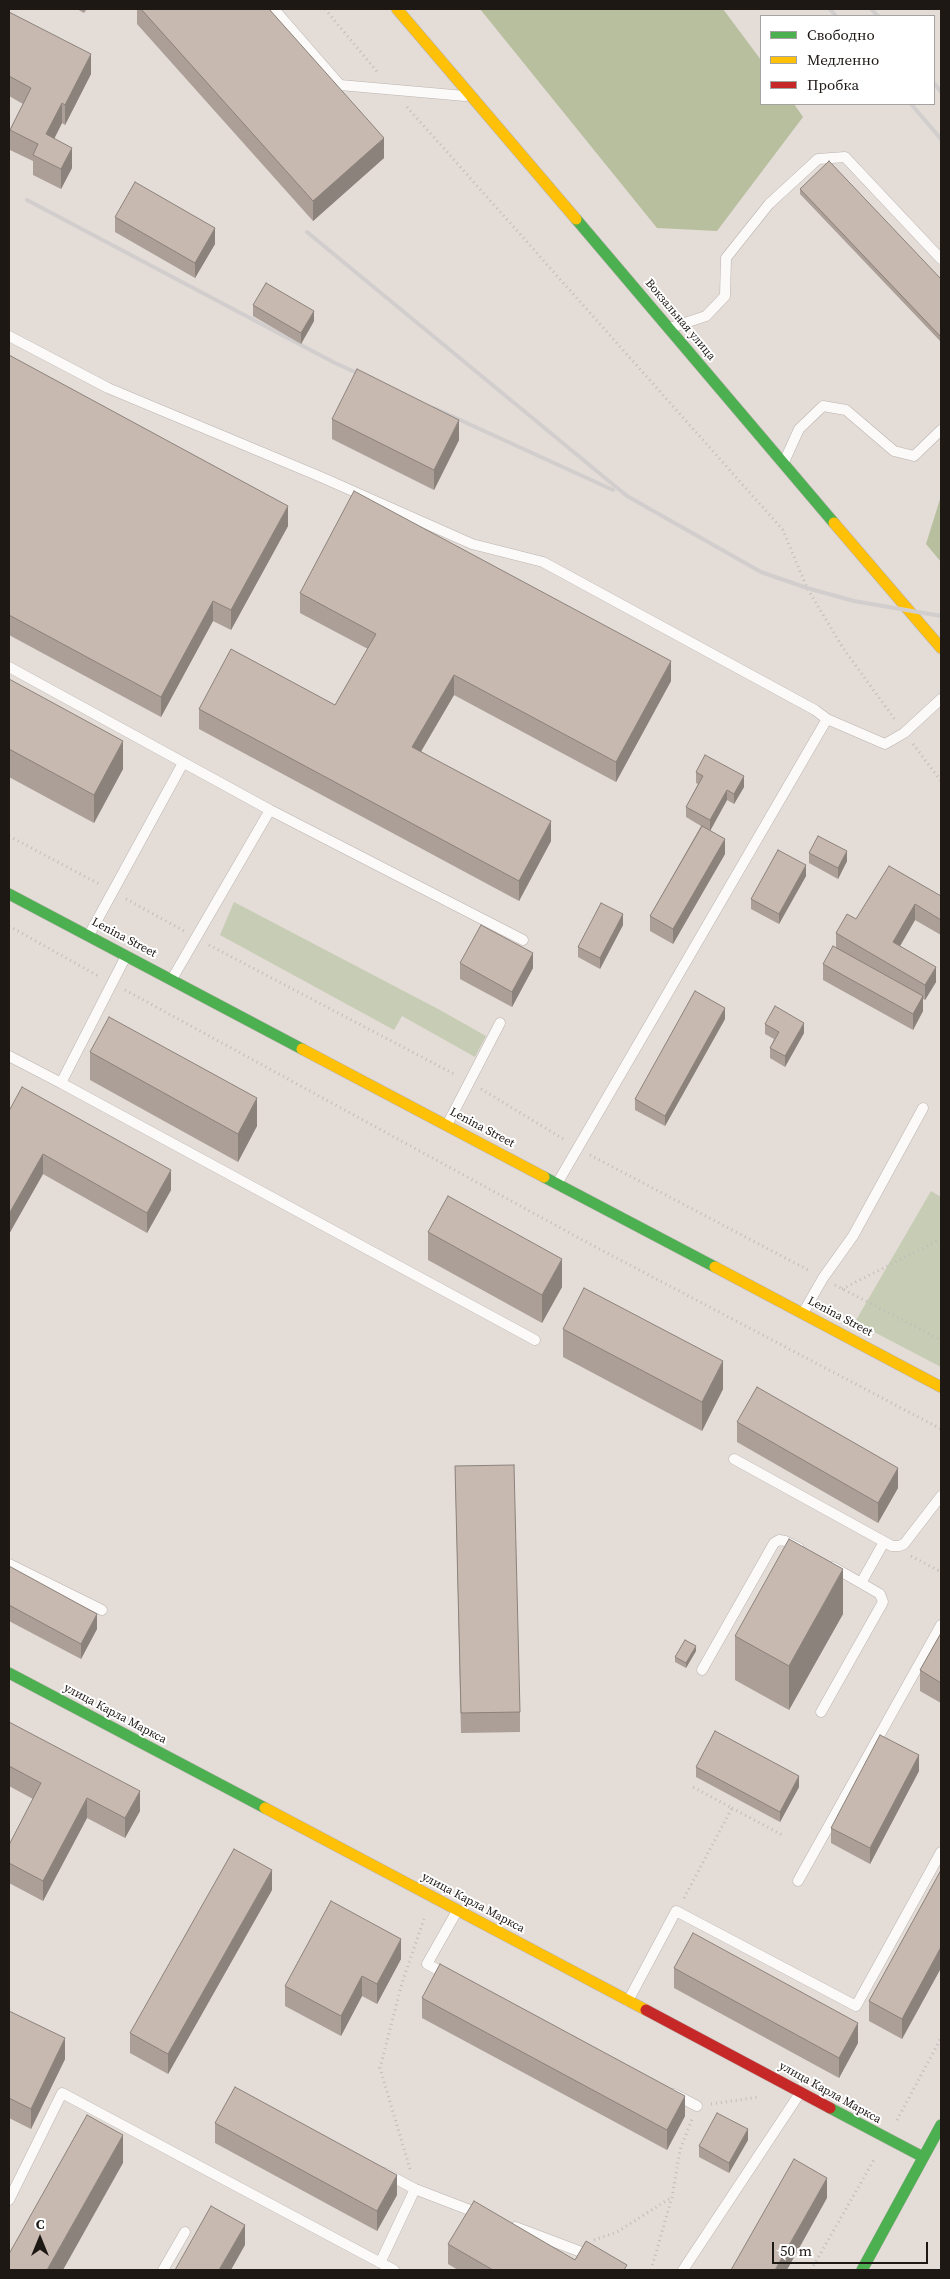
<!DOCTYPE html>
<meta charset="utf-8">
<style>
body{margin:0}
#map{position:relative;width:950px;height:2279px;overflow:hidden;background:#e4dcd7;font-family:"Source Serif 4",serif}
canvas{display:block}
.frame{position:absolute;inset:0;border:10px solid #1e1815;pointer-events:none}
.legend{position:absolute;left:760px;top:15px;width:175px;height:90px;box-sizing:border-box;background:#fff;border:1px solid #a5a3a1;margin:0;padding:6px 9px;list-style:none;font-size:15px;color:#1e1815}
.legend li{display:flex;align-items:center;gap:10px;height:25px}
.legend b{width:25px;border:1px solid #a5a3a1}
.north{position:absolute;left:15px;top:2214px;width:50px;height:50px;-webkit-text-stroke:4px #fff;paint-order:stroke;rotate:0deg;font-size:14px;font-weight:700;line-height:20px;text-align:center;color:#1e1815}
.north::after{content:'';display:block;margin:auto;width:18px;height:22px;background:#1e1815;clip-path:polygon(50% 0,100% 100%,50% 72%,0 100%)}
.scale{position:absolute;left:772px;top:2242px;width:156px;height:22px;box-sizing:border-box;border:2px solid #1e1815;border-top:0;padding-left:6px;font-size:15px;line-height:18px;white-space:nowrap;color:#1e1815;-webkit-text-stroke:4px #fff;paint-order:stroke}
</style>
<div id="map">
<canvas width="950" height="2279"></canvas>
<div class="frame"></div>
<ul class="legend">
<li><b style="height:6px;background:#4caf50"></b>Свободно</li>
<li><b style="height:6px;background:#ffc107"></b>Медленно</li>
<li><b style="height:6px;background:#c62828"></b>Пробка</li>
</ul>
<div class="north">С</div>
<div class="scale">50 m</div>
</div>
<script>
const c = document.querySelector('canvas').getContext('2d');
c.lineJoin = 'round';
function fillPath(path, color) {
  c.fillStyle = color;
  c.fill(path, 'evenodd');
}
function toPath(rows) {
  const path = new Path2D();
  for (const r of rows) {
    path.moveTo(r[0], r[1]);
    for (let i = 2; i < r.length; i += 2) path.lineTo(r[i], r[i + 1]);
  }
  return path;
}
function trace(path, color, width, dash) {
  c.strokeStyle = color;
  c.lineWidth = width;
  c.lineCap = dash ? 'butt' : 'round';
  c.setLineDash(dash || []);
  c.stroke(path);
}
function drawText(font, color, halo, rows, align = 'center') {
  c.font = font + ' "Source Serif 4",serif';
  c.lineWidth = 4;
  c.setLineDash([]);
  c.textBaseline = 'middle';
  c.strokeStyle = halo;
  c.fillStyle = color;
  for (const [text, x, y, turn = 0] of rows) {
    c.save();
    c.translate(x, y);
    c.rotate((+turn || 0) * Math.PI / 180);
    c.textAlign = isNaN(turn) ? turn : align;
    if (halo) c.strokeText(text, 0, 0);
    c.fillText(text, 0, 0);
    c.restore();
  }
}
const green = toPath([
 [234,902,440,1010,486,1036,475,1057,402,1016,394,1030,220,935],
 [931,1191,941,1197,941,1367,855,1322]
]);
const forest = toPath([
 [480,9,723,9,761,60,761,104,794,104,803,117,717,231,657,228],
 [941,496,941,562,926,544]
]);
const path = toPath([
 [325,9,379,74],
 [407,107,783,530,807,588,843,648,896,721],
 [913,744,941,781],
 [9,836,101,885],
 [126,899,184,931],
 [9,926,100,977],
 [209,945,456,1075],
 [125,990,590,1244,941,1429],
 [481,1089,565,1140],
 [590,1155,810,1271],
 [835,1285,941,1340],
 [842,1289,941,1239],
 [911,1556,941,1572],
 [732,1808,784,1836],
 [684,1898,732,1808,691,1786],
 [711,2104,759,2097],
 [897,2120,941,2038],
 [410,2169,380,2068,402,1983,424,1919],
 [594,2240,617,2232,672,2197],
 [651,2270,672,2197,680,2150,692,2119],
 [811,2270,875,2158]
]);
const lane = toPath([
 [274,9,340,85,465,96],
 [670,328,706,316,725,296,726,258,769,204,818,159,845,157,941,259],
 [9,336,108,388,321,477,472,544,543,562,815,710,827,719,885,744,904,733,941,699],
 [784,462,799,429,823,406,846,410,894,451,914,456,941,430],
 [9,667,270,810,523,940],
 [89,935,183,763],
 [172,979,270,810],
 [9,1056,61,1083,126,956],
 [61,1083,535,1340],
 [447,1125,500,1023],
 [558,1182,827,719],
 [803,1313,823,1278,853,1236,923,1108],
 [734,1459,892,1546,899,1546,904,1544,941,1496],
 [9,1564,102,1610],
 [833,1567,861,1583,884,1542],
 [702,1670,774,1543,779,1540,785,1541,799,1548],
 [821,1712,883,1602,880,1594,861,1583],
 [798,1881,941,1625],
 [448,1975,427,1964,457,1911],
 [628,2001,676,1911,856,2006,941,1852],
 [674,2094,697,2106],
 [385,2173,415,2189],
 [9,2200,62,2093,394,2270],
 [515,2227,592,2256],
 [380,2263,415,2189,480,2214],
 [163,2270,185,2232],
 [683,2270,800,2093]
]);
const fast = toPath([
 [576,219,834,523],
 [9,894,302,1049],
 [544,1177,715,1267],
 [9,1673,265,1808],
 [830,2108,923,2157],
 [862,2270,941,2125]
]);
const slow = toPath([
 [397,9,576,219],
 [834,523,941,648],
 [302,1049,544,1177],
 [715,1267,941,1387],
 [265,1808,646,2010]
]);
const jam = toPath([
 [646,2010,830,2108]
]);
const rail = toPath([
 [830,9,836,16],
 [871,9,878,16],
 [934,83,941,92],
 [911,104,941,139],
 [27,200,335,363,368,378],
 [307,232,627,496,761,572,807,588,854,601,941,616],
 [434,408,613,490]
]);
const wall = toPath([
 [77,9,87,9,84,13],
 [137,9,269,9,384,158,313,221,137,24],
 [9,12,91,74,65,125,62,123,54,139,72,168,61,189,33,175,33,161,10,150,10,130,23,104,9,96],
 [800,189,941,279,941,342,800,194],
 [115,217,215,244,195,278,115,232],
 [253,305,314,321,301,344,253,316],
 [9,355,288,526,231,630,213,621,161,717,9,635],
 [332,419,459,440,434,490,332,439],
 [300,593,671,681,616,782,454,695,421,751,551,841,519,901,199,729,199,709,335,705,368,649,300,613],
 [9,679,123,769,94,823,9,777],
 [696,772,744,787,734,804,727,800,710,831,725,854,673,944,650,931,650,916,701,826,686,817,686,807,698,784,696,783],
 [809,853,847,861,838,879,809,863],
 [806,876,779,924,751,909,751,899],
 [941,896,941,935,915,920,900,946,936,982,925,1000,923,999,923,1011,913,1030,823,980,823,964,836,947,836,933,856,919],
 [623,925,600,969,578,957,578,947],
 [460,963,533,968,512,1007,460,979],
 [725,1019,665,1126,635,1110,635,1099],
 [765,1024,804,1033,785,1067,770,1058,770,1048,774,1039,765,1034],
 [90,1052,257,1126,238,1162,90,1080],
 [9,1111,171,1190,147,1233,43,1174,9,1234],
 [428,1232,562,1287,542,1323,428,1260],
 [563,1329,723,1389,702,1431,563,1357],
 [737,1422,898,1488,878,1523,737,1442],
 [455,1466,520,1712,520,1732,461,1733],
 [9,1566,97,1629,81,1659,9,1621],
 [843,1614,789,1710,735,1680,735,1636],
 [941,1633,941,1703,920,1691,920,1670],
 [696,1651,686,1668,675,1662,675,1657],
 [9,1722,140,1811,125,1838,87,1818,43,1901,9,1883,9,1845,33,1799,9,1786],
 [696,1767,799,1787,780,1822,696,1777],
 [919,1771,870,1864,831,1843,831,1828],
 [941,1870,941,1968,902,2039,869,2021,869,2001],
 [272,1890,168,2074,130,2053,130,2033],
 [401,1959,377,2004,362,1996,341,2036,285,2006,285,1986],
 [674,1968,858,2043,839,2078,674,1988],
 [422,1998,685,2116,667,2150,422,2018],
 [9,2011,65,2059,31,2129,9,2118],
 [215,2123,397,2195,377,2231,215,2143],
 [748,2140,729,2173,699,2157,699,2146],
 [448,2244,575,2260,627,2270,458,2270,448,2264]
]);
const shadedWall = toPath([
 [91,54,91,74,65,125,65,105],
 [62,103,62,123,46,155,46,134],
 [384,138,384,158,313,221,313,201],
 [72,148,72,168,61,189,61,169],
 [215,228,215,244,195,278,195,263],
 [314,311,314,321,301,344,301,333],
 [459,420,459,440,434,490,434,470],
 [288,506,288,526,231,630,231,610],
 [213,601,213,621,161,717,161,697],
 [671,661,671,681,616,782,616,762],
 [454,675,454,695,412,767,412,747],
 [123,741,123,769,94,823,94,795],
 [744,776,744,787,734,804,734,794],
 [727,790,727,800,710,831,710,820],
 [551,821,551,841,519,901,519,881],
 [725,839,725,854,673,944,673,929],
 [847,851,847,861,838,879,838,868],
 [806,865,806,876,779,924,779,914],
 [915,904,915,920,893,958,893,942],
 [623,914,623,925,600,969,600,958],
 [533,953,533,968,512,1007,512,992],
 [936,967,936,982,925,1000,925,985],
 [923,996,923,1011,913,1030,913,1014],
 [725,1008,725,1019,665,1126,665,1116],
 [804,1023,804,1033,785,1067,785,1056],
 [257,1098,257,1126,238,1162,238,1134],
 [43,1154,43,1174,9,1234,9,1214],
 [171,1170,171,1190,147,1233,147,1213],
 [562,1259,562,1287,542,1323,542,1295],
 [723,1361,723,1389,702,1431,702,1402],
 [898,1468,898,1488,878,1523,878,1503],
 [843,1569,843,1614,789,1710,789,1666],
 [97,1614,97,1629,81,1659,81,1644],
 [696,1646,696,1651,686,1668,686,1663],
 [919,1755,919,1771,870,1864,870,1848],
 [799,1776,799,1787,780,1822,780,1812],
 [140,1791,140,1811,125,1838,125,1818],
 [87,1798,87,1818,43,1901,43,1881],
 [272,1870,272,1890,168,2074,168,2054],
 [401,1939,401,1959,377,2004,377,1984],
 [941,1947,941,1968,902,2039,902,2019],
 [362,1976,362,1996,341,2036,341,2016],
 [858,2023,858,2043,839,2078,839,2058],
 [65,2038,65,2059,31,2129,31,2109],
 [685,2096,685,2116,667,2150,667,2130],
 [748,2129,748,2140,729,2173,729,2163],
 [123,2135,123,2163,63,2270,47,2270],
 [397,2175,397,2195,377,2231,377,2211],
 [827,2178,827,2198,787,2270,775,2270],
 [245,2225,245,2245,231,2270,219,2270]
]);
const building = toPath([
 [141,9,269,9,384,138,313,201,141,9],
 [9,12,91,54,65,105,62,103,46,134,72,148,61,169,33,155,38,144,10,130,31,88,9,76,9,12],
 [829,161,941,279,941,337,800,189,829,161],
 [135,182,215,228,195,263,115,217,135,182],
 [266,283,314,311,301,333,253,305,266,283],
 [9,355,288,506,231,610,213,601,161,697,9,615,9,355],
 [357,369,459,420,434,470,332,419,357,369],
 [354,491,671,661,616,762,454,675,412,747,551,821,519,881,199,709,231,649,335,705,376,634,300,593,354,491],
 [9,679,123,741,94,795,9,749,9,679],
 [705,755,744,776,734,794,727,790,710,820,686,807,703,776,696,772,705,755],
 [702,826,725,839,673,929,650,916,702,826],
 [818,836,847,851,838,868,809,853,818,836],
 [778,850,806,865,779,914,751,899,778,850],
 [889,866,941,896,941,920,915,904,893,942,936,967,925,985,836,933,847,914,856,919,889,866],
 [601,903,623,914,600,958,578,947,601,903],
 [481,925,533,953,512,992,460,963,481,925],
 [833,946,923,996,913,1014,823,964,833,946],
 [695,991,725,1008,665,1116,635,1099,695,991],
 [775,1006,804,1023,785,1056,770,1048,779,1032,765,1024,775,1006],
 [109,1017,257,1098,238,1134,90,1052,109,1017],
 [22,1087,171,1170,147,1213,43,1154,9,1214,9,1111,22,1087],
 [448,1196,562,1259,542,1295,428,1232,448,1196],
 [584,1288,723,1361,702,1402,563,1329,584,1288],
 [757,1387,898,1468,878,1503,737,1422,757,1387],
 [514,1465,520,1712,461,1713,455,1466,514,1465],
 [789,1539,843,1569,789,1666,735,1636,789,1539],
 [9,1566,97,1614,81,1644,9,1605,9,1566],
 [941,1633,941,1683,920,1670,941,1633],
 [685,1640,696,1646,686,1663,675,1657,685,1640],
 [9,1722,140,1791,125,1818,87,1798,43,1881,9,1863,9,1845,41,1783,9,1766,9,1722],
 [715,1731,799,1776,780,1812,696,1767,715,1731],
 [880,1735,919,1755,870,1848,831,1828,880,1735],
 [234,1849,272,1870,168,2054,130,2033,234,1849],
 [941,1870,941,1947,902,2019,869,2001,941,1870],
 [331,1901,401,1939,377,1984,362,1976,341,2016,285,1986,331,1901],
 [693,1933,858,2023,839,2058,674,1968,693,1933],
 [440,1964,685,2096,667,2130,422,1998,440,1964],
 [9,2011,65,2038,31,2109,9,2098,9,2011],
 [235,2087,397,2175,377,2211,215,2123,235,2087],
 [717,2113,748,2129,729,2163,699,2146,717,2113],
 [87,2115,123,2135,47,2270,9,2270,9,2254,87,2115],
 [794,2159,827,2178,775,2270,731,2270,794,2159],
 [474,2201,575,2260,586,2241,627,2265,624,2270,493,2270,448,2244,474,2201],
 [211,2206,245,2225,219,2270,175,2270,211,2206]
]);
const streetNames = [
 ["Вокзальная улица",680,320,50],
 ["Lenina Street",124,938,28],
 ["Lenina Street",482,1128,28],
 ["Lenina Street",840,1317,28],
 ["улица Карла Маркса",115,1714,28],
 ["улица Карла Маркса",473,1903,28],
 ["улица Карла Маркса",830,2093,29]
];
fillPath(green, '#c7cdb4');
fillPath(forest, '#b8bf9f');
trace(lane, '#bab3af', 11);
trace(fast, '#bab3af', 12);
trace(slow, '#bab3af', 12);
trace(jam, '#bab3af', 12);
trace(path, '#bfbcba', 3, [1, 4]);
trace(lane, '#fbfaf9', 10);
trace(fast, '#4caf50', 11);
trace(slow, '#ffc107', 11);
trace(jam, '#c62828', 11);
trace(rail, '#d1cecd', 4);
fillPath(wall, '#ab9f97');
fillPath(shadedWall, '#8b827b');
fillPath(building, '#c7b9b0');
trace(building, '#8b827b', 1);
drawText('12px', '#1e1815', '#fff', streetNames);
</script>
